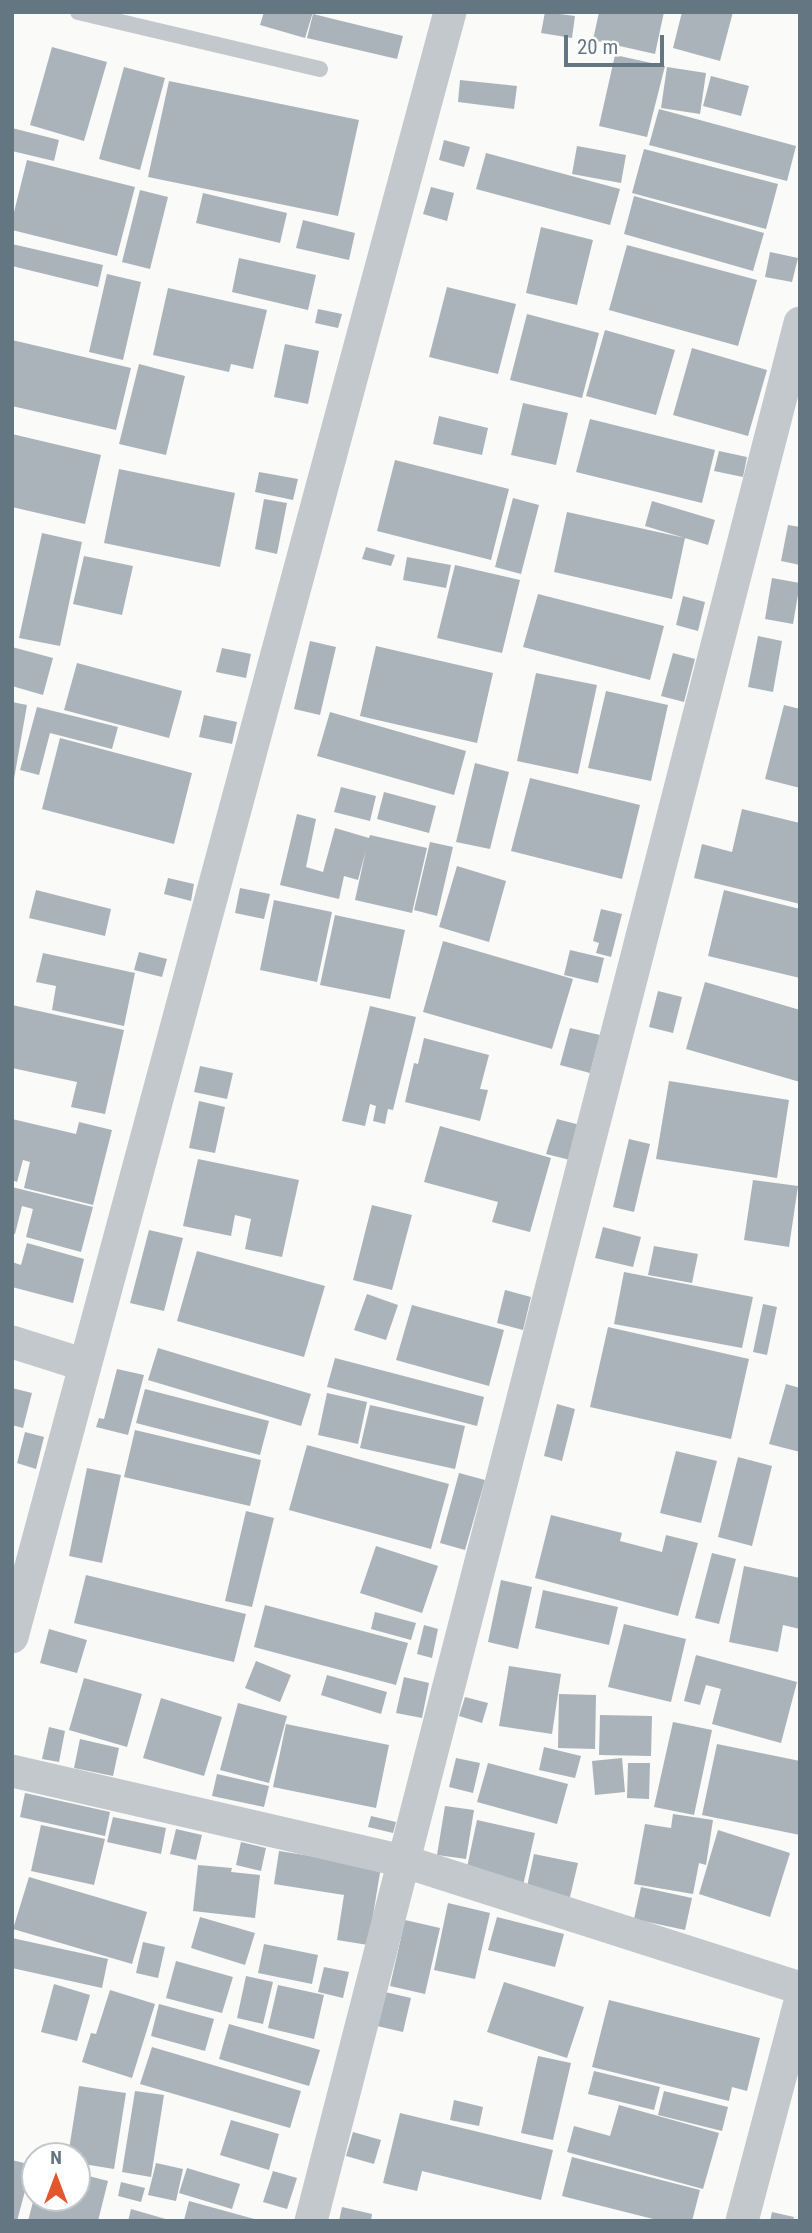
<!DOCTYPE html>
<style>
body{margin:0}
#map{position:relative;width:812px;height:2233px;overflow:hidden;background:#fafaf8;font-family:"Roboto Condensed",sans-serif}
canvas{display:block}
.frame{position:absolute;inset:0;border:14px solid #657683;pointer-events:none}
.north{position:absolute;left:21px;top:2142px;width:70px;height:70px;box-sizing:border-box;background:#fff;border:2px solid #c1c8cd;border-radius:50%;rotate:0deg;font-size:19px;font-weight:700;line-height:28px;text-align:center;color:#657683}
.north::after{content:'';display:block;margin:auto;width:24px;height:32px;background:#e4572e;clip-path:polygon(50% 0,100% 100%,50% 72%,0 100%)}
.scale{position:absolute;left:564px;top:35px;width:100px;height:32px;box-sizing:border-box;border:4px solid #657683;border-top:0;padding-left:9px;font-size:21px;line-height:24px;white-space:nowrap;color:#657683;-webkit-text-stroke:5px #fff;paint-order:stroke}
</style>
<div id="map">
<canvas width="812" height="2233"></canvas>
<div class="frame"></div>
<div class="north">N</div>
<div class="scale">20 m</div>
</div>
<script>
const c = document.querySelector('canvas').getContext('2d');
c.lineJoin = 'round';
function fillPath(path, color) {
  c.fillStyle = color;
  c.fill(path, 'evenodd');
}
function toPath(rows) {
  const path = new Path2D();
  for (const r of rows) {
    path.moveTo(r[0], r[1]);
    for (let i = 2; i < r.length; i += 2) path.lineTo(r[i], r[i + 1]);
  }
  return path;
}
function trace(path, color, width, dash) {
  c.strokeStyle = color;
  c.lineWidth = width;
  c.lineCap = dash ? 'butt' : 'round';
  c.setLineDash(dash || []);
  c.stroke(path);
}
const building = toPath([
 [264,12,313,12,305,38,260,25],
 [545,12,575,16,572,38,541,33],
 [599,12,664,12,655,54,593,40],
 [682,12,733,12,720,61,673,48],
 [313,14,403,36,397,59,307,38],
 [52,47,107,62,84,141,30,125],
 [615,55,665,66,647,137,599,126],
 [124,67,165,78,140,170,99,159],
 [667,67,706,73,700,114,661,108],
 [711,76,749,86,741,116,703,106],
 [460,80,517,86,514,109,458,102],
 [169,81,359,120,338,216,148,177],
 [659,109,796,146,787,181,649,145],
 [12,128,59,140,54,161,12,151],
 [444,140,470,147,464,167,439,160],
 [577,146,626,155,621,183,572,174],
 [644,149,778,184,766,229,632,193],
 [486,153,620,189,610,225,476,189],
 [27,160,135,187,117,256,12,230,12,220],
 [431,187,454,193,447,221,423,214],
 [140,190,168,197,150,269,122,262],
 [203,193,287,213,280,243,196,223],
 [634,196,764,233,753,271,624,234],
 [303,220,355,233,349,260,296,248],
 [541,227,593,240,577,305,526,293],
 [12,244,103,265,98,287,12,266],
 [627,245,757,280,738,346,609,310],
 [770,252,798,258,792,282,765,277],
 [239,258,316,275,308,310,232,292],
 [107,274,141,282,123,360,89,352],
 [447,287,516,304,498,374,429,357],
 [168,288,267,310,253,369,231,364,229,372,153,355],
 [318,309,342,314,338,328,315,323],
 [527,314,599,333,582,398,510,380],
 [605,330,675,350,656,415,586,396],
 [12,340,131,368,116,430,12,406],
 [285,344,319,351,308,404,274,397],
 [692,348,767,370,748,436,673,415],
 [139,364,185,376,166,455,119,444],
 [523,403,568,413,556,465,511,455],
 [439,416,488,428,482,455,433,444],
 [590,419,715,450,702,503,576,472],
 [12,434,101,455,85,524,12,507],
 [719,451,747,457,743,477,714,471],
 [395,460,509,489,491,560,377,531],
 [119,469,235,493,220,567,104,543],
 [259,472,298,479,293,500,255,492],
 [513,498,539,505,521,574,495,567],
 [264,499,287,503,277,554,255,549],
 [652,501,715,520,708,545,645,526],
 [567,512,685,538,672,599,554,572],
 [788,525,800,527,800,565,781,561],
 [42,533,82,542,60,646,19,638],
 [366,547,395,555,391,566,362,559],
 [84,556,133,566,122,615,73,604],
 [407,557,451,565,446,588,403,580],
 [455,565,520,580,502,653,437,638],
 [772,578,800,583,793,624,765,619],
 [538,594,664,626,650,680,523,647],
 [683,596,705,602,698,631,676,625],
 [758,636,782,641,773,692,748,687],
 [310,641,336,647,320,715,294,709],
 [376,646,493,673,477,743,360,716],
 [12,647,53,658,43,695,12,686],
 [222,648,251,654,246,678,216,672],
 [673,653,695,659,684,702,661,696],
 [77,663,182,691,169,738,64,710],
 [536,673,597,685,578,774,517,761],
 [606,691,668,705,651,781,588,768],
 [12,702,27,705,14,779,12,779],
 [784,705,800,709,800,788,765,779],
 [37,707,118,727,112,749,50,733,39,775,20,770],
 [330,712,466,751,454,795,317,756],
 [204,715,237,722,232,744,199,737],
 [60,738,192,773,174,844,42,809],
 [475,763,509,772,490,849,456,842],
 [530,778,640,805,622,879,511,851],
 [341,787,376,796,370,821,334,812],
 [384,792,436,806,429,833,377,819],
 [742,809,800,823,800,904,694,878,702,844,732,852],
 [297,814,316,819,306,867,323,872,335,828,369,838,370,835,427,848,412,913,355,900,366,850,358,880,344,876,339,899,280,885],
 [430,842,453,847,437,916,414,910],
 [457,866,506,881,489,942,439,927],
 [168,878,194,884,191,901,164,894],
 [240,888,270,894,264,919,235,913],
 [36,890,111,909,105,936,29,918],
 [724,890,800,909,800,978,708,956],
 [274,900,332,912,317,982,260,970],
 [601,909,622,914,611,957,596,953,599,943,593,941],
 [335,915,405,930,390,999,320,985],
 [443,941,573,979,552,1049,423,1012],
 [570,950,604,958,598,983,564,975],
 [139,952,167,959,162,977,134,970],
 [43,953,135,973,124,1026,52,1010,56,986,36,982],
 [705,982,800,1010,800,1082,686,1049],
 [658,991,682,997,673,1033,649,1027],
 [12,1005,124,1030,105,1114,71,1107,77,1082,12,1068],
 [370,1006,416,1017,393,1110,388,1109,385,1124,373,1121,376,1106,370,1104,365,1126,342,1121],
 [570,1028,600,1035,590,1073,560,1065],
 [424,1038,489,1055,480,1089,488,1090,480,1121,405,1102,414,1063,418,1064],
 [200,1066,233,1073,227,1099,194,1092],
 [669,1081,789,1100,777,1178,656,1159],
 [199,1101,225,1107,215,1153,189,1148],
 [12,1119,76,1134,79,1122,112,1130,93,1205,24,1188,30,1162,23,1160,17,1182,12,1180],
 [557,1119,580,1125,570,1160,546,1154],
 [440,1126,551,1158,530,1232,492,1222,498,1202,424,1182],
 [629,1139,650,1144,634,1212,613,1207],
 [198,1159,299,1180,282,1257,245,1249,251,1219,235,1215,231,1236,183,1226],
 [753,1180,798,1186,789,1247,744,1240],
 [12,1187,93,1207,81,1252,26,1237,33,1209,22,1206,15,1234,12,1233],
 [372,1205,412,1215,392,1290,353,1280],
 [603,1227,641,1237,633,1267,595,1258],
 [149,1230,183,1238,164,1311,130,1303],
 [27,1243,84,1259,73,1303,12,1287,12,1262,21,1265],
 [654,1246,698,1254,692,1283,648,1275],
 [197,1251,325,1286,304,1357,177,1321],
 [624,1272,753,1297,742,1348,614,1324],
 [505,1290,531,1297,523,1330,497,1323],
 [367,1294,398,1305,386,1340,354,1330],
 [763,1304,777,1307,767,1355,753,1352],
 [412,1305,504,1330,489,1386,396,1360],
 [608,1327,749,1359,731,1439,590,1407],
 [158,1348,311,1394,301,1426,148,1380],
 [335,1358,484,1397,477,1426,327,1387],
 [117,1369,144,1375,128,1435,96,1427,99,1418,104,1419],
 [786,1384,800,1388,800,1452,769,1444],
 [12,1388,32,1393,23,1428,12,1425],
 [145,1389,269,1421,260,1455,136,1423],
 [327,1393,367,1402,358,1444,318,1435],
 [557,1404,575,1409,562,1461,544,1456],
 [370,1405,465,1426,455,1469,360,1448],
 [135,1430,261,1460,250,1506,124,1477],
 [25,1432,44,1437,36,1469,17,1463],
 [307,1445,449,1484,431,1549,289,1510],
 [676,1451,717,1461,701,1523,660,1513],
 [738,1457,772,1466,752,1546,718,1537],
 [87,1468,121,1475,102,1563,69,1556],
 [459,1473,485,1480,465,1550,440,1543],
 [246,1511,274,1518,252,1607,225,1601],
 [551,1515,622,1533,620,1541,662,1552,666,1535,698,1543,678,1616,535,1578],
 [376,1546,438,1566,422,1613,360,1593],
 [712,1553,736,1559,719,1624,695,1618],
 [744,1566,800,1578,800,1629,783,1625,778,1652,729,1642],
 [86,1575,246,1614,234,1662,74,1623],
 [501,1580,532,1587,518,1649,488,1642],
 [543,1590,618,1607,609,1645,535,1628],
 [265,1605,408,1643,396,1685,254,1647],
 [375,1612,416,1623,411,1640,371,1629],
 [624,1624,686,1639,671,1702,608,1687],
 [424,1625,438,1629,432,1658,417,1654],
 [49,1629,87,1640,77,1673,40,1663],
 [696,1655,797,1682,781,1743,712,1724,721,1689,706,1685,700,1705,684,1701],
 [256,1661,291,1675,280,1702,245,1688],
 [509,1666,561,1674,552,1734,499,1726],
 [327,1675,387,1692,381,1714,321,1695],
 [404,1677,429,1683,422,1718,396,1713],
 [84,1678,142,1694,127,1747,69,1730],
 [559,1694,596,1695,595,1749,558,1748],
 [465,1697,488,1703,482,1723,459,1716],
 [161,1698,222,1717,204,1776,143,1758],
 [238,1703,287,1716,269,1783,220,1770],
 [600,1715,652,1716,651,1756,599,1755],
 [673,1722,712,1730,694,1815,654,1807],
 [286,1724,389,1745,376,1808,273,1787],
 [49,1727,65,1731,59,1762,42,1759],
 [80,1739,119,1748,113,1776,74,1768],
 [717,1744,800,1761,800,1835,702,1815],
 [544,1747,581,1756,575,1778,539,1770],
 [456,1758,480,1763,473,1793,449,1787],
 [622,1758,625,1792,595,1795,592,1761],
 [488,1763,568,1784,557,1824,477,1802],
 [628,1763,650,1763,649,1799,627,1798],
 [217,1774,269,1786,264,1807,212,1796],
 [25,1793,110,1812,105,1836,20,1817],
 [445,1806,474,1810,466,1859,437,1855],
 [673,1814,713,1820,706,1865,699,1863,693,1894,634,1884,645,1824,671,1828],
 [371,1816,396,1822,393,1833,368,1827],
 [113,1817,166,1828,161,1854,107,1842],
 [477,1820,535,1833,522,1890,465,1877],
 [41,1825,105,1839,94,1885,31,1871],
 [176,1829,202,1835,196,1860,170,1854],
 [718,1830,790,1853,770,1917,699,1894],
 [241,1842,266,1848,261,1871,236,1865],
 [279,1851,381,1867,368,1945,337,1940,344,1895,274,1884],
 [534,1854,578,1863,569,1901,526,1891],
 [198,1865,232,1868,231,1872,260,1875,255,1918,193,1911],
 [29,1877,147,1912,132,1964,13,1929],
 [641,1887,692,1898,685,1930,634,1919],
 [448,1903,490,1913,475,1979,434,1970],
 [200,1917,255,1933,245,1965,191,1948],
 [497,1917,564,1934,555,1967,488,1950],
 [405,1920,440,1928,425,1994,390,1986],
 [12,1938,108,1959,102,1988,12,1968],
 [143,1942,165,1947,158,1978,136,1973],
 [264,1944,318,1955,312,1984,258,1973],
 [176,1961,233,1977,222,2013,166,1998],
 [324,1967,349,1972,343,1998,318,1992],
 [246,1976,273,1982,263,2024,237,2018],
 [504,1982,584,2007,567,2058,487,2032],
 [54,1984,90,1995,77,2041,41,2032],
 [278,1985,324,1995,314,2039,268,2028],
 [110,1990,155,2004,132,2078,82,2062,91,2033,96,2034],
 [385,1992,411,1998,403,2032,377,2026],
 [609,2000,760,2038,747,2091,732,2087,729,2101,592,2067],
 [159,2004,214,2019,205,2051,151,2036],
 [229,2024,320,2050,309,2086,219,2059],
 [152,2047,301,2091,290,2128,140,2084],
 [538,2056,571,2063,553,2140,521,2133],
 [594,2071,660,2087,654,2110,588,2094],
 [79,2086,126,2093,114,2169,77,2163,77,2156,68,2156],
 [135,2091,164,2095,151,2177,122,2172],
 [664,2091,728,2107,722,2131,658,2115],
 [454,2100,483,2107,479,2126,450,2120],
 [619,2105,719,2133,703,2189,567,2152,574,2126,610,2136],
 [400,2113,553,2150,541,2200,422,2171,417,2191,383,2183],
 [231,2120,279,2134,269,2170,220,2155],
 [353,2132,381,2140,374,2164,346,2156],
 [572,2157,700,2190,692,2221,661,2221,562,2196],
 [12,2160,32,2165,17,2221,12,2221],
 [156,2163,183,2169,176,2201,148,2195],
 [187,2168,240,2184,232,2209,179,2193],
 [273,2171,297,2178,287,2209,263,2202],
 [77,2173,108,2181,98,2221,28,2221,34,2198,77,2198],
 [121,2182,145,2188,141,2202,118,2196],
 [189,2201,258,2220,258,2221,184,2220],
 [342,2207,372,2214,371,2221,339,2221],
 [131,2209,169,2220,169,2221,128,2221],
 [772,2212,794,2217,793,2221,770,2221]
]);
const lane = toPath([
 [78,12,320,69]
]);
const street = toPath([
 [12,1342,85,1365],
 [12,1637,450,12],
 [12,1771,403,1861,800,1988],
 [311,2221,800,323],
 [742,2221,800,2002]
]);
fillPath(building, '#aab3b9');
trace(lane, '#c3c8cc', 16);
trace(street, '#c3c8cc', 33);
</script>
